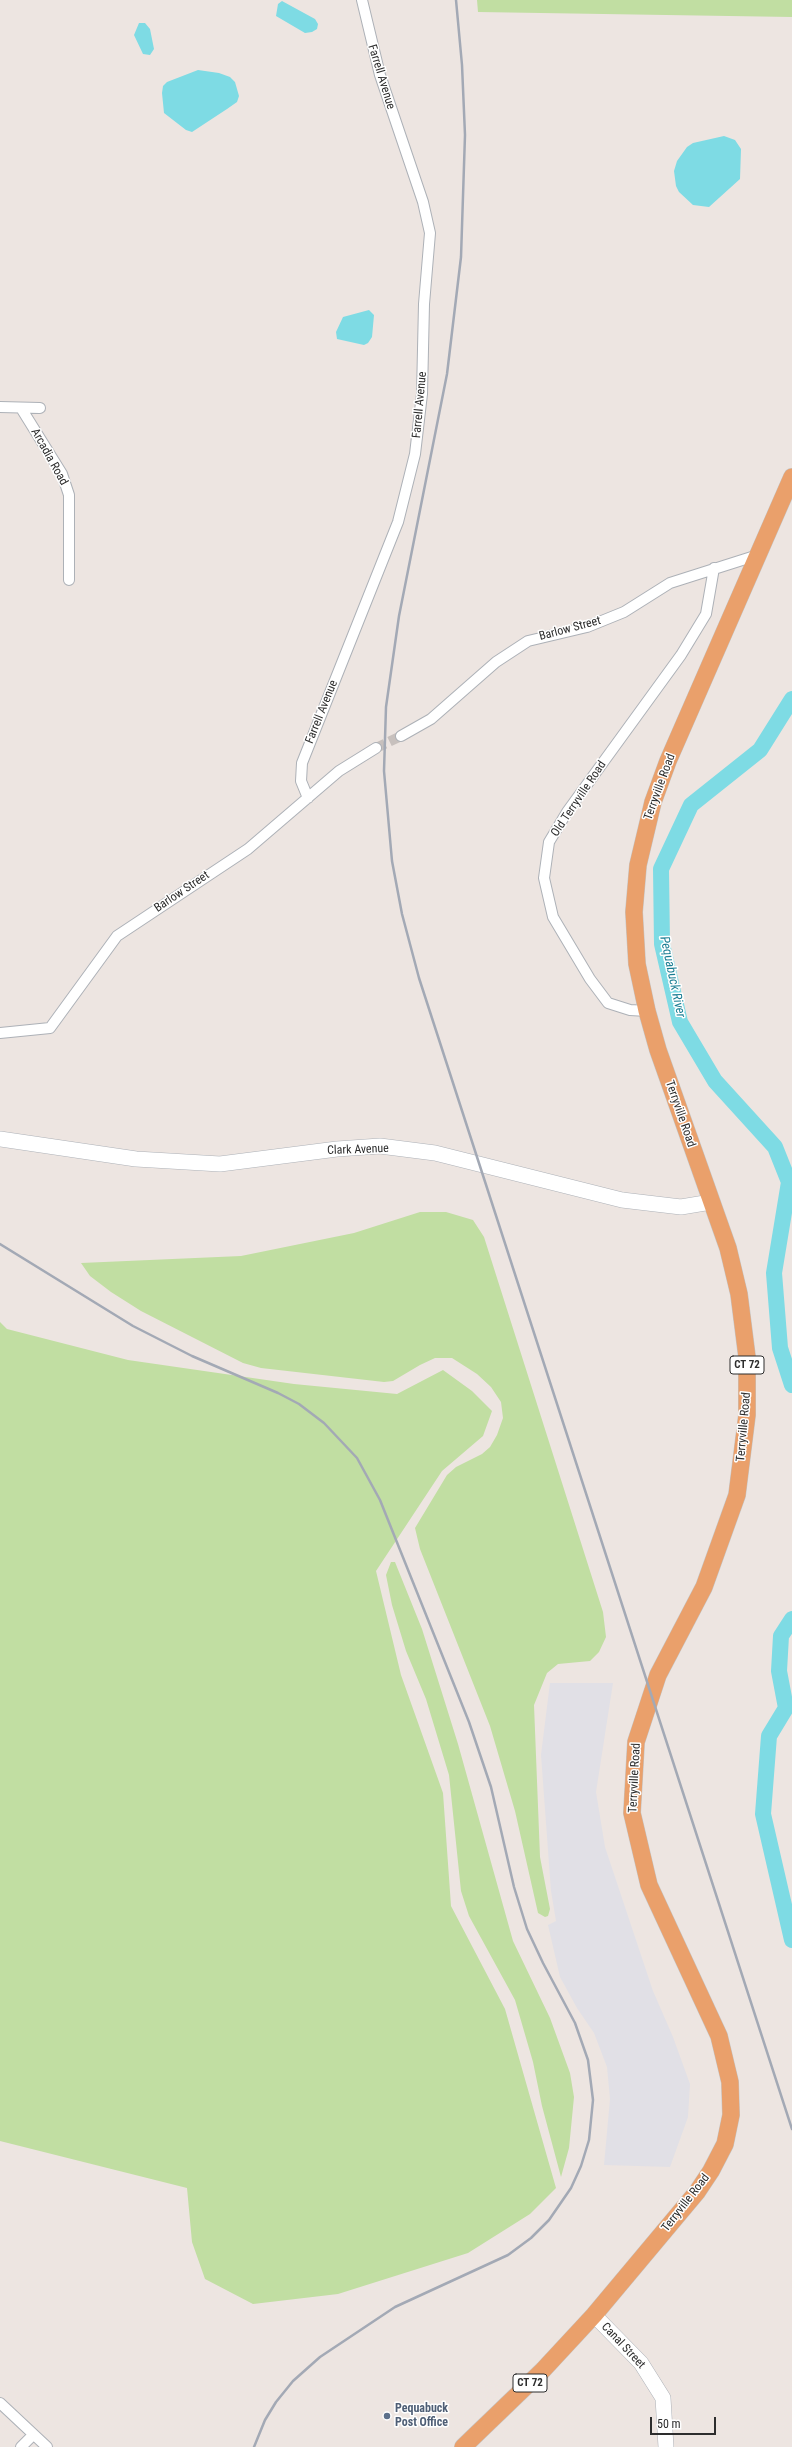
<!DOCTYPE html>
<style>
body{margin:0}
#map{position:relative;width:792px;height:2447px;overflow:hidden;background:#ede5e1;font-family:"Roboto Condensed",sans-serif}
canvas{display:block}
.scale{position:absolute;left:650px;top:2417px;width:66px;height:18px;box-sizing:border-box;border:2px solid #2d2d2d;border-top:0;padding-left:5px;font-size:12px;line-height:14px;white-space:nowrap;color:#2d2d2d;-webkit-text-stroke:3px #fff;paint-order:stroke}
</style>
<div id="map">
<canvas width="792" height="2447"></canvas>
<div class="scale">50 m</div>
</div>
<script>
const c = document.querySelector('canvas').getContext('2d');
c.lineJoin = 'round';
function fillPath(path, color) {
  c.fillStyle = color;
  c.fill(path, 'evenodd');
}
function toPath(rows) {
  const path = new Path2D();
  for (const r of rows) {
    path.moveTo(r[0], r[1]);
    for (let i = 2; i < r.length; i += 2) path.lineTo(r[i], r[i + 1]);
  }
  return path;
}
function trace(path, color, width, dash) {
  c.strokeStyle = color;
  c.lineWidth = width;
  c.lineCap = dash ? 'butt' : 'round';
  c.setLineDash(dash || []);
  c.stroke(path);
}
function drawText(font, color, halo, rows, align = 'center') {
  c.font = font + ' "Roboto Condensed",sans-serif';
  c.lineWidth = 3;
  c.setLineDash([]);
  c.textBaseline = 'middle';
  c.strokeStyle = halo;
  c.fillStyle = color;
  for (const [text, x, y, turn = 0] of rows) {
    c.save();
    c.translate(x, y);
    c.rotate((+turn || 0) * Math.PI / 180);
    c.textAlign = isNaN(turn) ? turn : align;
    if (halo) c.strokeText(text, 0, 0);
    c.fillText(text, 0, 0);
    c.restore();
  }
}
const industrial = toPath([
 [550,1683,613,1683,596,1792,605,1847,653,1991,673,2037,690,2084,688,2117,670,2167,604,2165,610,2099,607,2067,594,2033,577,2008,560,1977,548,1925,556,1921,551,1891,541,1755]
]);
const green = toPath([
 [477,0,792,0,792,17,478,12],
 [420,1212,446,1212,473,1220,484,1237,603,1612,606,1637,599,1652,590,1661,558,1664,547,1673,534,1705,540,1857,550,1909,548,1916,545,1917,538,1913,515,1811,490,1726,420,1549,415,1528,447,1475,456,1467,482,1454,490,1447,497,1435,503,1418,501,1402,491,1387,477,1374,452,1358,435,1358,420,1365,393,1381,384,1382,261,1368,243,1363,141,1311,111,1292,90,1276,81,1263,241,1256,354,1233],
 [0,1322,7,1329,128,1360,294,1384,397,1394,443,1370,472,1391,492,1411,483,1436,442,1471,376,1571,401,1675,443,1793,451,1906,505,2009,556,2188,530,2214,468,2253,338,2294,253,2304,205,2279,192,2242,187,2188,0,2141],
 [391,1562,395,1562,399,1572,422,1629,458,1744,513,1941,550,2018,570,2073,574,2097,569,2148,561,2177,542,2106,533,2062,515,2000,469,1916,461,1891,449,1775,426,1699,406,1651,392,1605,386,1575]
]);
const water = toPath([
 [282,1,315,19,318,24,317,29,312,32,305,33,276,16,278,4],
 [139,23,145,23,150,29,154,49,150,55,143,54,134,35],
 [198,70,219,73,230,77,235,82,239,96,237,102,227,109,192,132,186,130,164,113,162,93,163,86,167,82],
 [724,136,735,140,741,149,740,179,709,207,693,205,679,192,676,186,674,171,677,161,687,147,693,143],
 [369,310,374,315,372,337,368,343,364,345,337,339,336,332,343,317]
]);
const river = toPath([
 [792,699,760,750,691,805,661,869,662,944,680,1022,715,1081,775,1147,789,1182,774,1273,780,1348,792,1385],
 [792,1619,781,1636,779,1671,786,1708,769,1736,763,1814,792,1940]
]);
const minorTunnel = toPath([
 [376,748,401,736]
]);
const minor = toPath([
 [0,407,40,408],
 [21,408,62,474,69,495,69,580],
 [401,736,431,719,496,662,528,641,587,627,624,612,670,583,758,555],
 [308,798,301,781,302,763,398,522,415,454,422,394,424,304,430,233,423,202,380,75,362,0],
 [647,1011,630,1010,608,1003,590,979,553,917,544,878,549,842,567,812,681,655,706,614,714,568],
 [0,1033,50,1028,117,936,248,849,339,771,376,748],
 [0,2403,47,2447],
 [21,2447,33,2435]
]);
const secondary = toPath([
 [0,1139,136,1159,220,1164,337,1149,380,1146,435,1153,622,1200,681,1207,711,1202],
 [594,2315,641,2363,663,2398,666,2447]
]);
const trunk = toPath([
 [463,2447,543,2370,594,2315,697,2192,711,2171,725,2144,731,2115,730,2082,719,2036,649,1885,632,1813,636,1742,658,1675,704,1587,737,1495,747,1415,747,1357,739,1294,728,1248,658,1050,647,1011,637,964,634,912,638,865,653,802,668,761,792,477]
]);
const rail = toPath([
 [456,0,462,65,465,135,461,257,447,374,399,616,386,707,384,771,392,861,402,914,419,978,792,2129],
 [0,1244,133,1326,192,1356,278,1393,299,1404,324,1423,357,1458,380,1500,469,1722,491,1787,514,1887,527,1929,543,1963,575,2023,588,2060,593,2100,589,2140,581,2166,571,2188,549,2220,531,2238,508,2255,395,2307,320,2357,293,2381,276,2402,265,2420,254,2447]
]);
const markers = [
 [387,2416,4,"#5c6f8a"]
];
const shields = [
 [747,1365,34],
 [530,2383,34]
];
const shieldNames = [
 ["CT 72",747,1365],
 ["CT 72",530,2383]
];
const streetNames = [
 ["Farrell Avenue",381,77,73],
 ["Farrell Avenue",420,405,-85],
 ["Arcadia Road",49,457,61],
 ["Barlow Street",570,629,-15],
 ["Farrell Avenue",322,712,-68],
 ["Terryville Road",660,787,-70],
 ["Old Terryville Road",579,799,-56],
 ["Barlow Street",182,892,-34],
 ["Terryville Road",680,1114,71],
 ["Clark Avenue",358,1150,-2],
 ["Terryville Road",744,1427,-85],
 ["Terryville Road",635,1778,-87],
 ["Terryville Road",686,2203,-52],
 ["Canal Street",623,2346,47]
];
const serviceNames = [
 ["Pequabuck",395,2409],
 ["Post Office",395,2423]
];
const waterNames = [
 ["Pequabuck River",672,977,78]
];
fillPath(industrial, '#e1e0e6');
fillPath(green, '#c1dea2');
fillPath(water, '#7edbe4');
trace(river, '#7edbe4', 16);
trace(minorTunnel, '#c7c0bd', 10, [10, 5]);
trace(minor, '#adb1b7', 12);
trace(secondary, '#adb1b7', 16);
trace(trunk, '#c4c4c4', 18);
trace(minor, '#fff', 10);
trace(secondary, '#fff', 15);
trace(trunk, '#eaa06b', 17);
trace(rail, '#a3a9b5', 2.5);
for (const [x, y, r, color] of markers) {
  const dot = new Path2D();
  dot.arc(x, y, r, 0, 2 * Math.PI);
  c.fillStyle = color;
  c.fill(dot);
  trace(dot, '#fff', 1.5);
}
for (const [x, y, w] of shields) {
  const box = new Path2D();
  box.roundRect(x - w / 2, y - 9, w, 18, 3);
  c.fillStyle = '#fff';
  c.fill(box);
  trace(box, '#2d2d2d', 1);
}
drawText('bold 11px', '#2d2d2d', null, shieldNames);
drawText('12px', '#2d2d2d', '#fff', streetNames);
drawText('bold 12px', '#4e5e75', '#fff', serviceNames, 'left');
drawText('italic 13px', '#1a7e93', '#fff', waterNames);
</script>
